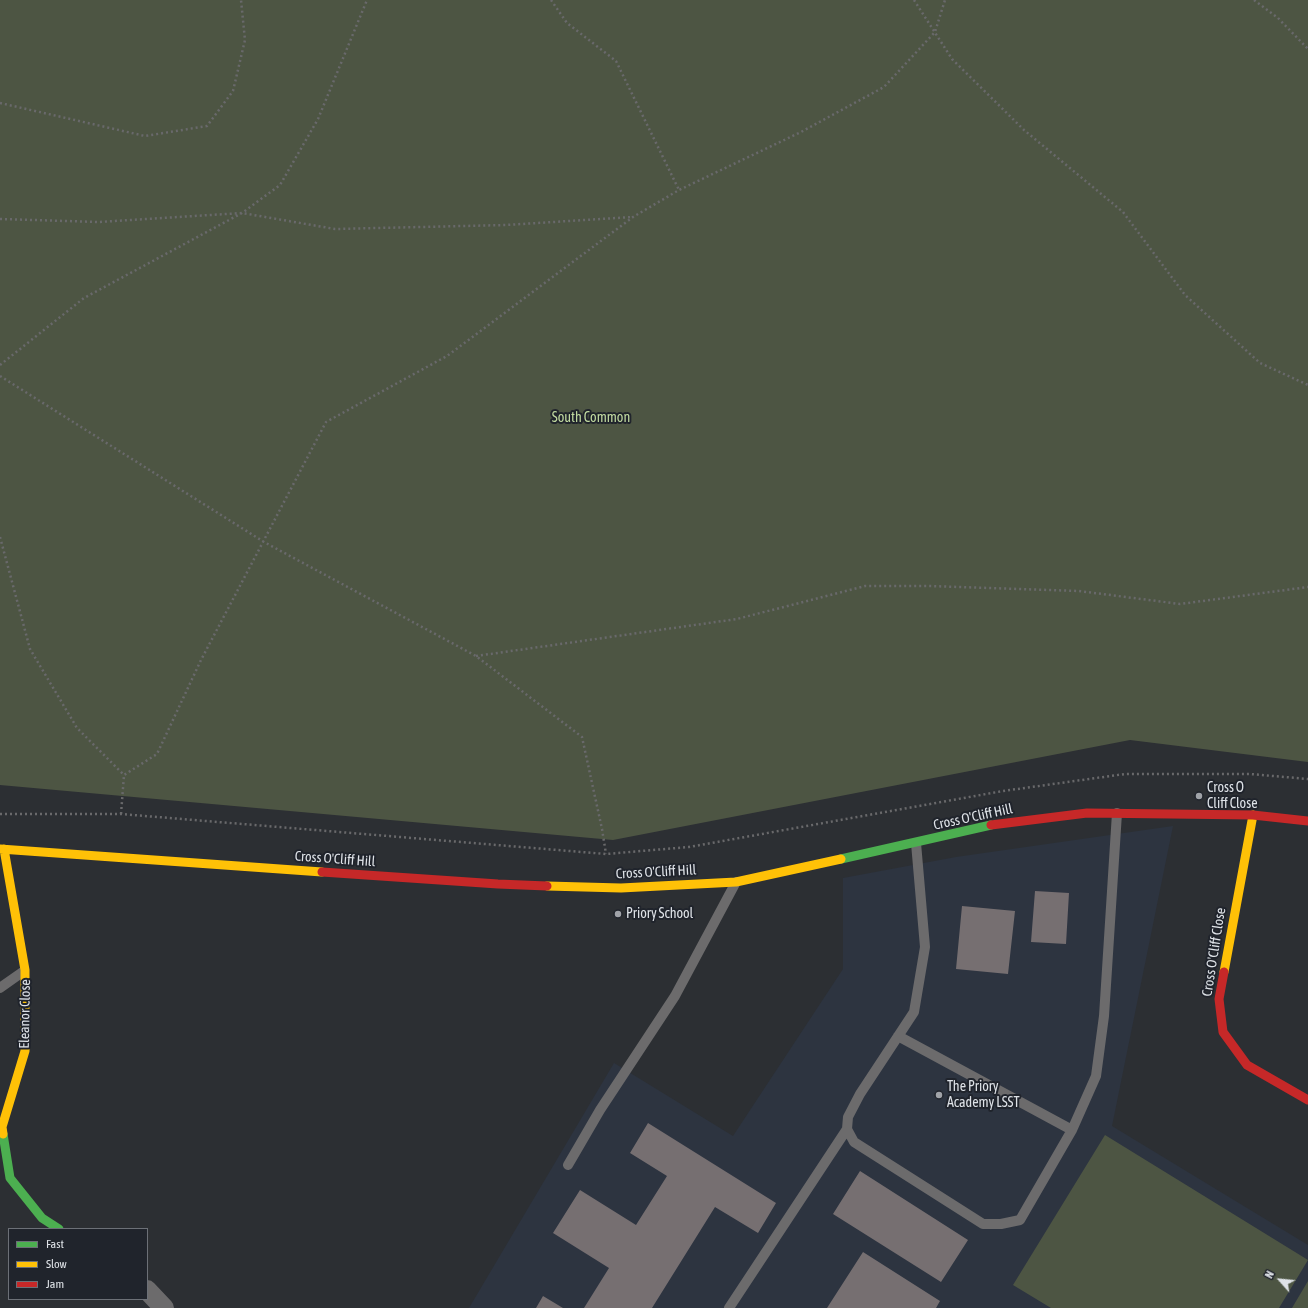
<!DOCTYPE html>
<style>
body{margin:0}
#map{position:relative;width:1308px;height:1308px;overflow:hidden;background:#2c2f33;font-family:"Asap Condensed",sans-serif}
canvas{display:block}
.legend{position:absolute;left:8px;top:1228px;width:140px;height:72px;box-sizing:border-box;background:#20242c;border:1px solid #6c7077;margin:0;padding:5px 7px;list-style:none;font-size:12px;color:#dee2e7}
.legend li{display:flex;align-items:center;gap:8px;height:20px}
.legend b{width:20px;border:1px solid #6c7077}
.north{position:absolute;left:1260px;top:1260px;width:40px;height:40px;-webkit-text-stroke:3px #20242c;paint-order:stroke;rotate:297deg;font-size:11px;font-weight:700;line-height:16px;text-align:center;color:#dee2e7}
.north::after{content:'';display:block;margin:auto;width:14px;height:18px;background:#dee2e7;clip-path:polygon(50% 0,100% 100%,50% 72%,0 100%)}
</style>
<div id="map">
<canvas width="1308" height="1308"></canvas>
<ul class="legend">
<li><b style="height:5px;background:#4caf50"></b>Fast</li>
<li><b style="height:5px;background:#ffc107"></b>Slow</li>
<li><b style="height:5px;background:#c62828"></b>Jam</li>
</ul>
<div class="north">N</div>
</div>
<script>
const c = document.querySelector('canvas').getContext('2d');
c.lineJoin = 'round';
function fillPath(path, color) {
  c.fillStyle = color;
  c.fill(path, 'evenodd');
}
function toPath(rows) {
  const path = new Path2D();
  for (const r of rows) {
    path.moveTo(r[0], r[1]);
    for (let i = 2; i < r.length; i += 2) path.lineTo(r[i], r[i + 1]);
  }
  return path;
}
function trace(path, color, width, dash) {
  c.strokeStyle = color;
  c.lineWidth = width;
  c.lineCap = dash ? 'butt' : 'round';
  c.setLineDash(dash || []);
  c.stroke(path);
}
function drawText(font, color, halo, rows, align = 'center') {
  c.font = font + ' "Asap Condensed",sans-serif';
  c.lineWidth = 4;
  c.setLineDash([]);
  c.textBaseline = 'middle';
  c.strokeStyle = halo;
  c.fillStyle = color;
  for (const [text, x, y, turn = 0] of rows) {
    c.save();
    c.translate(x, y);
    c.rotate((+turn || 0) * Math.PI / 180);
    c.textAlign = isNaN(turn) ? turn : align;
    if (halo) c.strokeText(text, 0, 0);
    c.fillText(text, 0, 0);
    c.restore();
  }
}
const built = toPath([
 [1173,826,1112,1126,1308,1245,1308,1308,469,1308,614,1063,733,1136,843,969,843,878,956,857]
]);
const green = toPath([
 [0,0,1308,0,1308,762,1130,740,613,840,0,785],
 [1105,1135,1308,1260,1279,1308,1051,1308,1013,1285],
 [1308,1281,1308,1308,1292,1308]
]);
const building = toPath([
 [1035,891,1069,893,1066,944,1031,942],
 [962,906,1015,911,1008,974,956,969],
 [648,1123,776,1203,758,1233,715,1207,652,1308,584,1308,609,1268,553,1233,580,1190,636,1225,667,1176,630,1153],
 [860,1171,968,1240,941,1282,833,1214],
 [863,1252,940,1301,936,1308,827,1308],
 [543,1296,563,1308,536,1308]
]);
const path = toPath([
 [551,0,567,23,616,61,679,190],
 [914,0,952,59,1024,130,1123,212,1185,295,1260,363,1308,385],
 [1254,0,1278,18,1308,49],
 [0,103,145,136,207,126,233,91,245,40,241,0],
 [0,219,99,222,242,213,335,229,506,225,632,217],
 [0,365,84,298,242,213,280,185,318,119,367,0],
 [0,376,264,542,476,656,582,737,602,829,606,854],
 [0,537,30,649,77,728,124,775,157,754,201,660,326,422,447,356,633,217,679,190,801,132,884,87,935,32,945,0],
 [476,656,737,619,865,586,928,586,1079,591,1180,604,1308,587],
 [0,814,121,814,606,854,689,847,1003,791,1125,774,1250,774,1308,779],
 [121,814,124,775]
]);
const lane = toPath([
 [916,843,925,947,914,1012,860,1094,848,1117,847,1129,854,1142,983,1224,1001,1224,1020,1220,1072,1130,1096,1076,1104,1016,1117,813],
 [0,988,24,971],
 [898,1036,1072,1130],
 [568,1165,600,1110,675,996,736,882],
 [729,1308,847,1129]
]);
const street = toPath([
 [147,1290,164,1308]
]);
const fast = toPath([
 [841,859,991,825],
 [3,1134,10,1178,42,1218,59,1229]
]);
const slow = toPath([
 [0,849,322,872],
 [547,886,621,888,736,882,841,859],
 [1224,972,1253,815],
 [3,1134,2,1127,25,1051,25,970,4,849]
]);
const jam = toPath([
 [991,825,1087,813,1253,815,1308,821],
 [322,872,498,884,547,886],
 [1224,972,1219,999,1223,1032,1247,1065,1308,1100]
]);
const markers = [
 [1199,796,4,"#a0a3a8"],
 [618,914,4,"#a0a3a8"],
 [939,1095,4,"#a0a3a8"]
];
const parkNames = [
 ["South Common",591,418]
];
const poiNames = [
 ["Cross O",1207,788],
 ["Cliff Close",1207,804],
 ["Priory School",626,914],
 ["The Priory",947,1087],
 ["Academy LSST",947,1103]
];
const streetNames = [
 ["Cross O'Cliff Hill",973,817,-12],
 ["Cross O'Cliff Hill",335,859,4],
 ["Cross O'Cliff Hill",656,872,-3],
 ["Cross O'Cliff Close",1214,952,-81],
 ["Eleanor Close",25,1014,-89]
];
fillPath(built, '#2d3440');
fillPath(green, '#4d5543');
fillPath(building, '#766f71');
trace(path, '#69696b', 2.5, [2, 3]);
trace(lane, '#6c6b6c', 10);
trace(street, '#6c6b6c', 20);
trace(fast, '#4caf50', 9);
trace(slow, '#ffc107', 9);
trace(jam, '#c62828', 9);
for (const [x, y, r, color] of markers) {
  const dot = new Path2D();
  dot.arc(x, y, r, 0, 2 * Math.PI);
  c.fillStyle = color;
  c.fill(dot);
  trace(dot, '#20242c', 1.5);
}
drawText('14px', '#c1daa0', '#20242c', parkNames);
drawText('14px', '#dee2e7', '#20242c', poiNames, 'left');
drawText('14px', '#dee2e7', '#20242c', streetNames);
</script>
